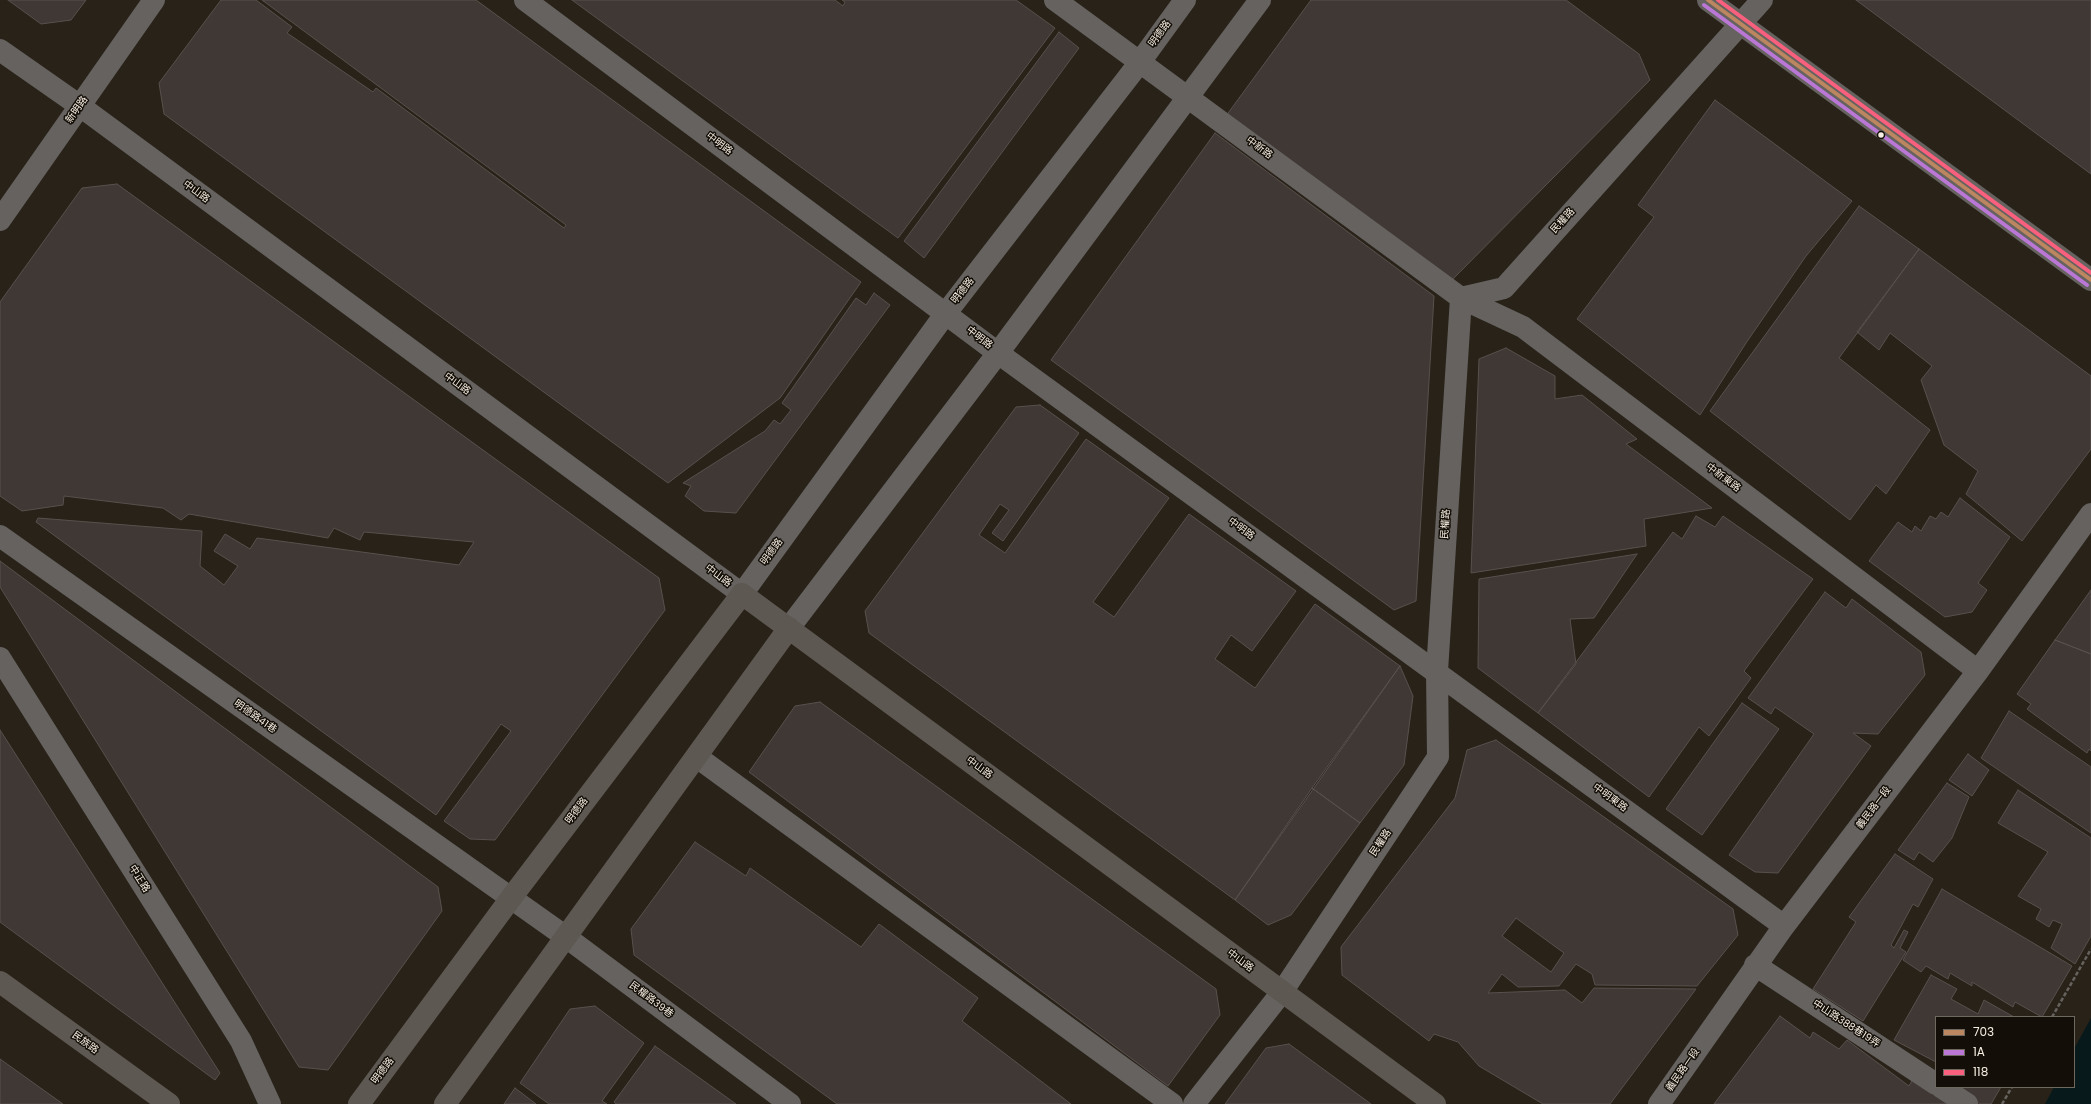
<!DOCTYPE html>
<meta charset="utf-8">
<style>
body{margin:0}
#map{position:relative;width:2091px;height:1104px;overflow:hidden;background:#292219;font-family:Poppins,sans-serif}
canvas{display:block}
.legend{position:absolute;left:1935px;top:1016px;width:140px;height:72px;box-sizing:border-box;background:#130e07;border:1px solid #6e685f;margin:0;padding:5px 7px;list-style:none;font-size:12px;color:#f6eee3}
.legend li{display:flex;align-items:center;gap:8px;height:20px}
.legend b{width:20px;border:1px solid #6e685f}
</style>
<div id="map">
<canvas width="2091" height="1104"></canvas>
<ul class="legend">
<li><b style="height:5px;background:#bb8660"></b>703</li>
<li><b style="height:5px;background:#ba77d6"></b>1A</li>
<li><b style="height:5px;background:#f8607d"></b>118</li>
</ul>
</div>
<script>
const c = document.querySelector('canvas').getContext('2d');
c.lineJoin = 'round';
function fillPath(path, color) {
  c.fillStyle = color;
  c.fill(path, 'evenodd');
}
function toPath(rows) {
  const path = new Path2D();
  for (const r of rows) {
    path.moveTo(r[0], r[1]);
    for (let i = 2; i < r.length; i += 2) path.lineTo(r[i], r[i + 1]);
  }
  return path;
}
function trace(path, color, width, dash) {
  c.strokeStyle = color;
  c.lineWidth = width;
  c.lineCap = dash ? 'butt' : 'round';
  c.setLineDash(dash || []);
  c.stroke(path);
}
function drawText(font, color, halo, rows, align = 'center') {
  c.font = font + ' Poppins,"Noto Sans TC",sans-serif';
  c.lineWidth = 3;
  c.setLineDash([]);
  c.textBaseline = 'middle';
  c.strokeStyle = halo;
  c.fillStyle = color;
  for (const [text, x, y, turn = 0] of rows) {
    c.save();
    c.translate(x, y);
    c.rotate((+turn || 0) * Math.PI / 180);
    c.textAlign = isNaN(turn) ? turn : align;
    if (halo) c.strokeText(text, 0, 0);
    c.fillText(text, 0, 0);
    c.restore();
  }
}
const water = toPath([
 [2091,1018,2091,1104,2045,1104,2054,1087,2074,1087,2074,1049]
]);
const building = toPath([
 [8,0,86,0,71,20,41,24,8,0],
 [221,0,256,0,292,27,287,33,373,92,376,88,564,228,566,225,262,0,476,0,861,282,780,398,668,483,164,114,159,83,221,0],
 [572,0,835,0,843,6,845,2,842,0,1016,0,1055,28,898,238,572,0],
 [1311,0,1566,0,1639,54,1650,80,1449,283,1223,120,1311,0],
 [1856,0,2091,0,2091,174,1856,0],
 [1059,32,1079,48,924,258,904,241,1059,32],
 [1715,100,1852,201,1806,256,1746,343,1700,415,1577,319,1654,217,1638,205,1715,100],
 [1215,133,1434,296,1416,601,1394,610,1051,360,1215,133],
 [117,184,659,578,665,610,495,840,470,839,444,821,511,731,501,724,436,815,36,522,38,518,202,531,200,566,224,585,238,566,214,551,225,534,250,549,257,538,459,565,474,542,364,532,360,540,334,528,328,538,189,514,181,520,163,508,64,496,63,505,22,511,0,496,0,302,82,188,117,184],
 [1859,206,1919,249,1839,358,1930,430,1886,494,1876,485,1850,520,1710,411,1859,206],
 [1919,249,2091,376,2091,449,2022,541,1966,494,1978,471,1944,445,1921,380,1932,366,1890,333,1879,350,1857,332,1919,249],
 [874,293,890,305,736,513,704,511,685,496,691,486,683,483,765,431,774,420,780,424,791,410,782,403,856,298,866,305,874,293],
 [1506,348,1555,376,1555,399,1582,395,1637,439,1626,444,1712,508,1644,519,1646,546,1471,573,1479,359,1506,348],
 [1040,405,1079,433,1003,541,992,533,1009,510,1000,504,979,535,1005,553,1086,439,1169,498,1093,602,1114,617,1189,514,1296,591,1252,651,1231,635,1215,659,1255,688,1315,604,1400,666,1235,900,869,633,865,611,1016,407,1040,405],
 [1960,498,2010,537,1978,583,1987,590,1972,612,1945,617,1869,561,1898,522,1912,532,1915,526,1921,531,1930,516,1936,519,1941,512,1948,517,1960,498],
 [1696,516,1715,527,1723,516,1813,579,1744,671,1751,678,1709,736,1699,727,1649,797,1538,713,1673,532,1682,539,1696,516],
 [1637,554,1594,618,1570,619,1576,664,1538,713,1478,668,1479,579,1637,554],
 [0,561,438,887,442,911,328,1070,299,1067,0,587,0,561],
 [2091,590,2091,654,2055,640,2091,590],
 [1825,592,1846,608,1852,599,1921,652,1925,675,1878,734,1853,733,1871,746,1778,873,1755,872,1729,855,1814,734,1775,707,1771,714,1748,698,1825,592],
 [2055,640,2091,654,2091,751,2089,749,2087,753,2027,709,2031,704,2017,694,2055,640],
 [1400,666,1413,696,1404,765,1360,823,1312,788,1400,666],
 [820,702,1216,989,1220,1015,1168,1086,749,772,795,706,820,702],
 [1742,703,1779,729,1702,835,1666,809,1742,703],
 [2009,711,2091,767,2091,833,1981,758,2009,711],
 [0,730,220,1073,215,1080,0,922,0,730],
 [1496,740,1733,909,1738,935,1697,986,1595,985,1592,974,1576,964,1559,986,1518,987,1502,974,1488,993,1565,990,1582,1003,1594,988,1696,989,1610,1104,1543,1104,1479,1066,1458,1042,1434,1034,1429,1041,1342,975,1341,947,1455,798,1467,750,1496,740],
 [1516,918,1564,953,1551,972,1502,936,1516,918],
 [1968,754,1989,770,1972,796,1949,780,1968,754],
 [1947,783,1969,797,1952,838,1933,862,1919,852,1914,860,1898,850,1947,783],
 [1312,788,1360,823,1291,915,1268,925,1235,900,1312,788],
 [2018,790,2091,838,2091,936,2075,964,2051,948,2062,924,2053,920,2049,927,2036,919,2041,909,2018,896,2048,852,1998,823,2018,790],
 [695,842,746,876,750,868,861,947,879,924,978,998,962,1021,1071,1104,837,1104,634,955,631,929,695,842],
 [1895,854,1933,879,1918,907,1913,904,1891,945,1894,948,1904,930,1908,932,1900,948,1906,952,1863,1021,1813,989,1856,922,1849,917,1895,854],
 [1942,889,2072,966,2042,1017,2015,1002,2013,1007,1972,982,1972,986,1950,973,1948,979,1926,966,1921,972,1903,960,1942,889],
 [1931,975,1957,989,1951,999,1978,1014,1984,1000,2014,1017,1936,1017,1936,1062,1894,1040,1931,975],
 [595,1006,644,1043,602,1101,607,1104,549,1104,520,1083,570,1009,595,1006],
 [1780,1016,1810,1038,1813,1032,1839,1049,1847,1040,1909,1086,1914,1077,1954,1104,1714,1104,1780,1016],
 [1289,1044,1371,1104,1225,1104,1266,1048,1289,1044],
 [655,1046,736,1104,616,1104,614,1102,655,1046],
 [0,1059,63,1104,0,1104,0,1059],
 [1956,1087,2001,1087,1991,1104,1980,1104,1956,1087],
 [515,1088,536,1104,504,1104,515,1088]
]);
const path = toPath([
 [2052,1017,2091,949],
 [2002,1104,2012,1087]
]);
const minor = toPath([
 [525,0,998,353,1784,926],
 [1055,0,1461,298,1523,327,1978,671],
 [1708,0,2091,280],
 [0,50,80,106,742,594,946,313,1140,62,1185,0],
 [0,220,154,0],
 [0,536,566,937,790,1104],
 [789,628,998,353,1260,0],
 [0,658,241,1041,270,1104],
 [697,757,1172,1104],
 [1755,965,1936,1084],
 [1941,1087,1967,1104],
 [1194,1104,1282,992,1438,757,1437,671,1461,298,1504,288,1762,0],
 [1659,1104,1784,926,1978,671,2091,514]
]);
const major = toPath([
 [0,982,169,1104],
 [359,1104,511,898,742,594,1435,1104],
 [445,1104,789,628]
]);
const bus1 = toPath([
 [1708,0,2091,280]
]);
const bus2 = toPath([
 [1704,5,2087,285]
]);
const bus3 = toPath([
 [1718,0,2091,273]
]);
const markers = [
 [1881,135,3.5,"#f6eee3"]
];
const streetNames = [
 ["明德路",1160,34,-54],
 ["新明路",77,110,-55],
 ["中明路",719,144,37],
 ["中新路",1259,148,36],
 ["中山路",196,192,36],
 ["民權路",1563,221,-48],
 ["明德路",963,291,-52],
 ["中明路",979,338,38],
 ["中山路",457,384,36],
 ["中新東路",1723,478,37],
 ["民權路",1446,524,-86],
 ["中明路",1241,529,36],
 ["明德路",772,552,-54],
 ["中山路",718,576,37],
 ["明德路41巷",255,717,35],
 ["中山路",979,768,36],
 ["中明東路",1610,798,36],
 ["義民路一段",1874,808,-53],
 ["明德路",577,811,-53],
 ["民權路",1381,843,-56],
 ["中正路",139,879,58],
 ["中山路",1240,961,37],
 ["民權路39巷",651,1000,37],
 ["中山路388巷19弄",1846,1024,33],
 ["民族路",85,1043,36],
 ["義民路一段",1683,1070,-55],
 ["明德路",383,1071,-53]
];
fillPath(water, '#08191b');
fillPath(building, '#403835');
trace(building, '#58504d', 1);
trace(path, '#66625e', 2.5, [4, 2]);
trace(minor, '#65625f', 22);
trace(major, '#5e5852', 22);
trace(bus1, '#bb8660', 4);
trace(bus2, '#ba77d6', 4);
trace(bus3, '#f8607d', 4);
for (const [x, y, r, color] of markers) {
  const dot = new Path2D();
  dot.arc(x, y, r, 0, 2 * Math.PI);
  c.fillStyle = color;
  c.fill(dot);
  trace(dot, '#130e07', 1.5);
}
drawText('10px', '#f6eee3', '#130e07', streetNames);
</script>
